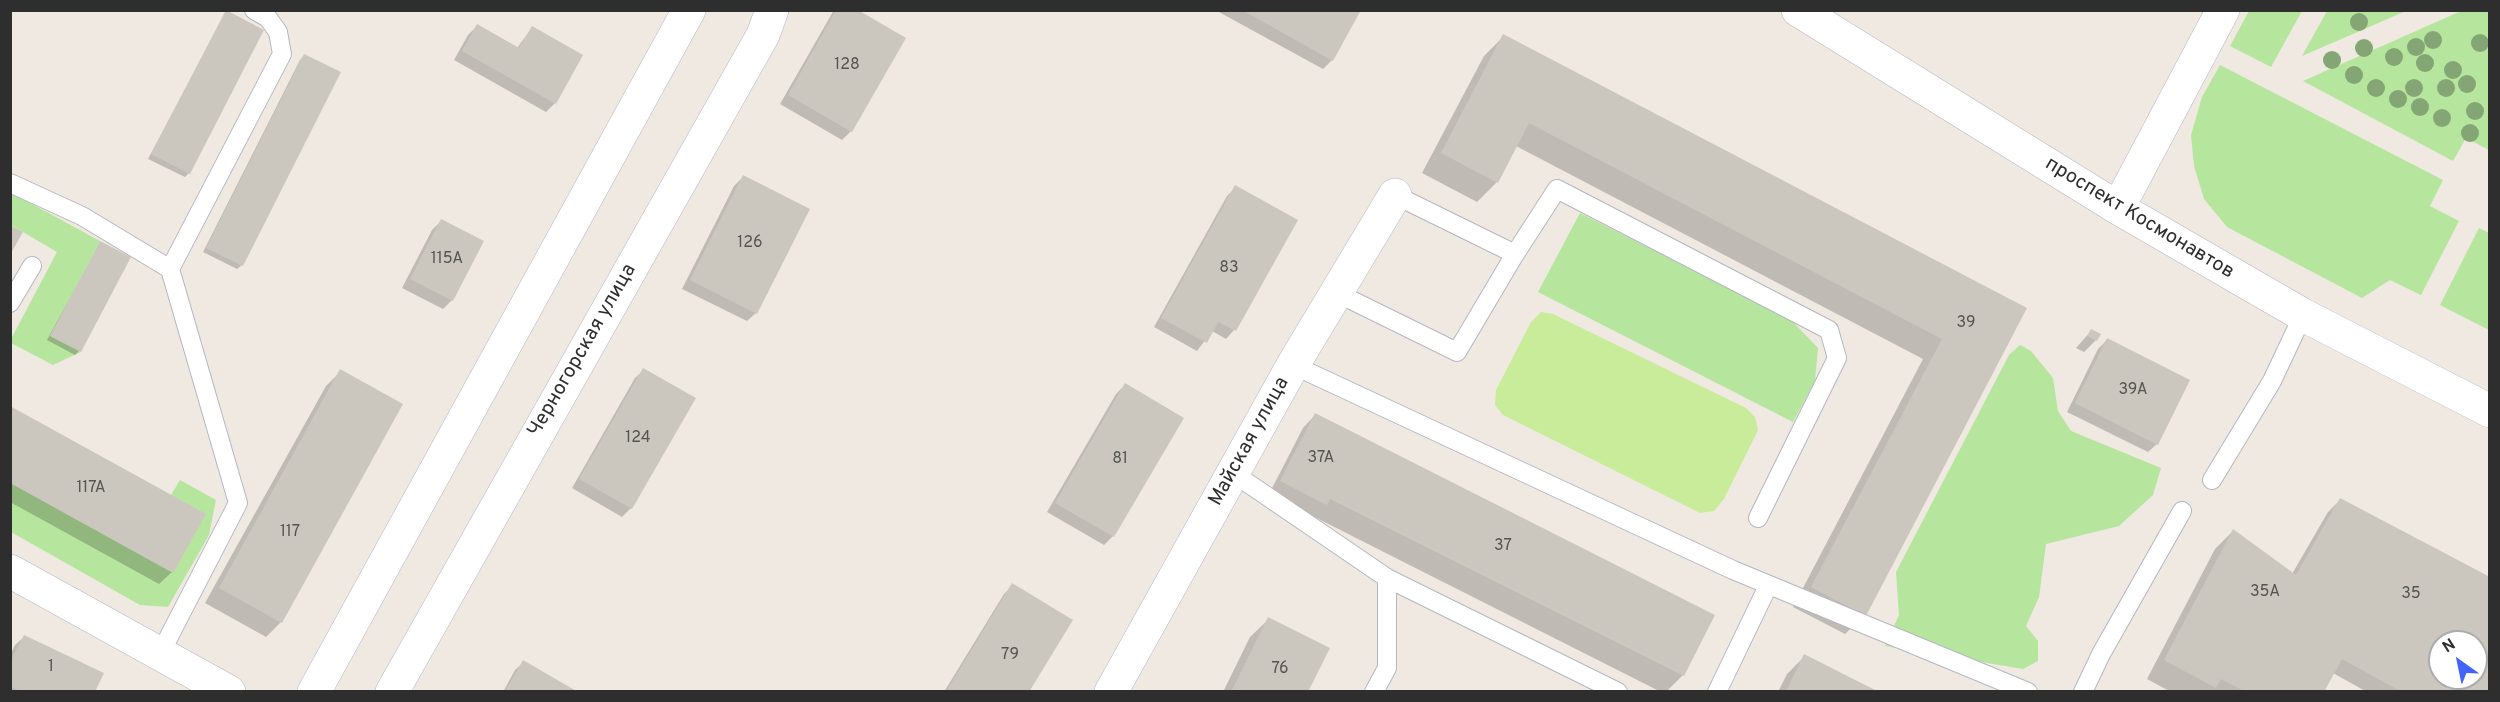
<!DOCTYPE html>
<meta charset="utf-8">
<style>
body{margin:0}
#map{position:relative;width:2500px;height:702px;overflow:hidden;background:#efe9e1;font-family:Overpass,sans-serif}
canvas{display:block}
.frame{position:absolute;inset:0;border:12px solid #2e2e2e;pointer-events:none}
.north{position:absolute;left:2428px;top:630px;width:60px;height:60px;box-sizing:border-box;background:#fff;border:2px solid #ababab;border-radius:50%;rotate:327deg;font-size:16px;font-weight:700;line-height:24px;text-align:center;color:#2e2e2e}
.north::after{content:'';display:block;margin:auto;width:21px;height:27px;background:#4264fb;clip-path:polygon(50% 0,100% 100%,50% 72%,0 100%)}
</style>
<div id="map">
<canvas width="2500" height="702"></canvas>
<div class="frame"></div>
<div class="north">N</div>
</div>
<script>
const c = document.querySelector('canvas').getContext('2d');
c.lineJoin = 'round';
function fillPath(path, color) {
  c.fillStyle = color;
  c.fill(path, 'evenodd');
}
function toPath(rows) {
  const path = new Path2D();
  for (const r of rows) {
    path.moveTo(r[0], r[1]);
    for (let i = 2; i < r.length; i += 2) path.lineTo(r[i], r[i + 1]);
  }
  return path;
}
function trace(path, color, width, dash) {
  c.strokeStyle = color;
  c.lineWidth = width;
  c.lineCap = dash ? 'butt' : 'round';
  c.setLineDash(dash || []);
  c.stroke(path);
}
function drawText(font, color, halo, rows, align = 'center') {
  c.font = font + ' Overpass,sans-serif';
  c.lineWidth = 6;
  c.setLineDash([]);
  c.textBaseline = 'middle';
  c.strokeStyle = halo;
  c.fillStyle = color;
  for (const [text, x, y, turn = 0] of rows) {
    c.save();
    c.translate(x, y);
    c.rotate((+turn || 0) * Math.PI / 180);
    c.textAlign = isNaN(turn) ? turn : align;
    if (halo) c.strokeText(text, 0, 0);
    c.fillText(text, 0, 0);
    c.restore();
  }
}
const green = toPath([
 [2249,11,2302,11,2271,67,2230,46],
 [2327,11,2327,10,2406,11,2302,56],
 [2461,11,2489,11,2489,150,2466,138,2453,161,2303,81],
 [2220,65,2443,180,2430,206,2459,221,2421,295,2390,280,2362,298,2227,227,2204,199,2194,166,2191,135,2202,97],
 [10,192,100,241,50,336,81,352,53,365,11,343,11,339,57,252,11,225],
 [1580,213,1791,320,1818,348,1815,381,1793,422,1538,292],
 [2479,228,2489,233,2489,330,2440,305],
 [2020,345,2031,351,2053,378,2058,411,2071,431,2161,468,2153,495,2119,526,2046,544,2039,597,2026,626,2038,641,2038,661,2023,669,1885,646,1899,615,1896,572,2009,355],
 [180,480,216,500,209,535,168,607,140,605,11,532,10,483,171,495]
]);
const pitch = toPath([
 [1541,312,1553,314,1746,408,1755,417,1758,430,1724,499,1714,511,1700,513,1503,415,1495,405,1496,390,1531,322]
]);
const shadow = toPath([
 [834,10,855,10,851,131,842,140,780,104],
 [1359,10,1332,60,1323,69,1217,11],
 [226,12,189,173,185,177,148,159],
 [477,26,517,48,532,28,581,56,555,103,546,112,454,60,468,35],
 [1504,36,2025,309,1865,615,1845,634,1793,607,1923,359,1516,146,1497,182,1477,202,1422,173,1484,56],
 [304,56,242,265,237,269,203,252,300,60],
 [743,177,756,313,747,321,682,289,734,186],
 [1236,187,1296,220,1234,330,1226,339,1212,331,1197,351,1154,327,1227,196],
 [441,221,452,300,443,309,402,288,432,230],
 [100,243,79,351,75,355,47,340],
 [2091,331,2096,340,2084,352,2076,348],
 [2107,340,2157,444,2148,452,2067,412,2098,349],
 [644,370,631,508,622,517,572,488,635,378],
 [341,371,281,622,266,637,205,603,326,386],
 [1125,385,1113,536,1104,545,1047,512,1116,394],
 [10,408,172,572,159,584,10,502],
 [1315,415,1683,675,1666,692,1661,692,1269,494,1303,428],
 [2340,500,2490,579,2490,692,2367,692,2333,673,2323,692,2171,692,2147,679,2215,549,2233,531,2292,574,2328,512],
 [2440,642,2476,642,2476,678,2440,678],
 [1013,585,1027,692,944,692,1004,594],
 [1269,619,1306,692,1223,692,1250,637],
 [24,637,94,692,10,692,10,655,15,645],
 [1805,656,1876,692,1778,692,1787,674],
 [524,662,575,692,503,692,515,670]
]);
const building = toPath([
 [226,10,264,30,190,174,151,154],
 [836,10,858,10,906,38,852,132,788,95],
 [1242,10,1361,10,1333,61],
 [477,24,519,48,532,26,583,55,556,104,462,51],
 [1503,34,2027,308,1866,616,1811,587,1942,339,1529,123,1498,183,1441,153],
 [304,54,341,72,243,266,206,248],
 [743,175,810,209,757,314,690,280],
 [1235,185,1298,220,1236,331,1218,322,1207,343,1161,318],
 [441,219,484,241,453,301,410,279],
 [10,225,23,232,10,255],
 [100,241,131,257,81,352,50,336],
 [2091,329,2101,334,2097,341,2087,336],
 [2107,338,2190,380,2158,445,2075,403],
 [643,368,696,398,632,509,579,479],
 [340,369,403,404,282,623,219,588],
 [1125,383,1184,418,1114,537,1055,503],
 [10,406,206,514,173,573,10,483],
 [1315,413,1715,615,1684,676,1330,499,1327,505,1280,481],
 [2340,498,2490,577,2490,692,2402,692,2342,659,2324,692,2246,692,2221,679,2216,688,2164,660,2233,529,2296,575],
 [2440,642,2476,642,2476,678,2440,678],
 [1012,583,1073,620,1029,692,946,692],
 [1268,617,1330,648,1308,692,1231,692],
 [24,635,104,673,95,692,22,692,10,686,10,662],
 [1804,654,1879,692,1786,692],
 [523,660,578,692,505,692]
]);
const lane = toPath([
 [10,183,82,216,170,269,238,503,160,654],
 [1395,195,1515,254,1557,189,1829,330,1837,358,1758,518],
 [170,269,282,54,278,32,268,18,254,10],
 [1337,293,1457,352,1515,254],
 [10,303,32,266],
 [1293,365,1733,570,2028,692],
 [1233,473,1387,578,1387,668,1374,692],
 [2212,480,2272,381,2303,315],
 [1387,578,1618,692],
 [1717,692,1768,586],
 [2083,692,2101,654,2182,511]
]);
const street = toPath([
 [10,571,229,692],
 [314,692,689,10],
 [392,692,763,35,772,10],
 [1111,692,1293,365,1395,195]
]);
const secondary = toPath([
 [1798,10,2118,208,2303,315,2490,411],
 [2118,208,2223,10]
]);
const trees = [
 [2359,22],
 [2433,40],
 [2480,43],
 [2416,47],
 [2364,48],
 [2394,57],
 [2332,60],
 [2425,63],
 [2453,70],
 [2354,75],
 [2467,84],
 [2376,88],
 [2414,88],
 [2446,88],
 [2398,99],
 [2420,107],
 [2475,111],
 [2442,118],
 [2470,133]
];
const numberNames = [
 ["128",847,66],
 ["126",750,244],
 ["115А",447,260],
 ["83",1229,269],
 ["39",1966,324],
 ["39А",2133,391],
 ["124",638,439],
 ["37А",1321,459],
 ["81",1120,460],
 ["117А",91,489],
 ["117",290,533],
 ["37",1503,547],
 ["35А",2265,593],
 ["35",2411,595],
 ["79",1010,656],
 ["1",51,668],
 ["76",1280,670]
];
const streetNames = [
 ["проспект Космонавтов",2139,219,31],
 ["Черногорская улица",583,351,-60],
 ["Майская улица",1250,442,-61]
];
fillPath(green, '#b6e59e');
fillPath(pitch, '#c9ec9a');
fillPath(shadow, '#0003');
fillPath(building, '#cbc7bf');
trace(lane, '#b4b7c1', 20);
trace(street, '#b4b7c1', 34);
trace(secondary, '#b4b7c1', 34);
trace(lane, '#fff', 18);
trace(street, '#fff', 33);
trace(secondary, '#fff', 33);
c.fillStyle = '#84a574';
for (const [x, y] of trees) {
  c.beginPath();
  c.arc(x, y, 9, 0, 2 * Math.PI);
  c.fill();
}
drawText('16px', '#555452', null, numberNames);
drawText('20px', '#2e2e2e', '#fff', streetNames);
</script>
